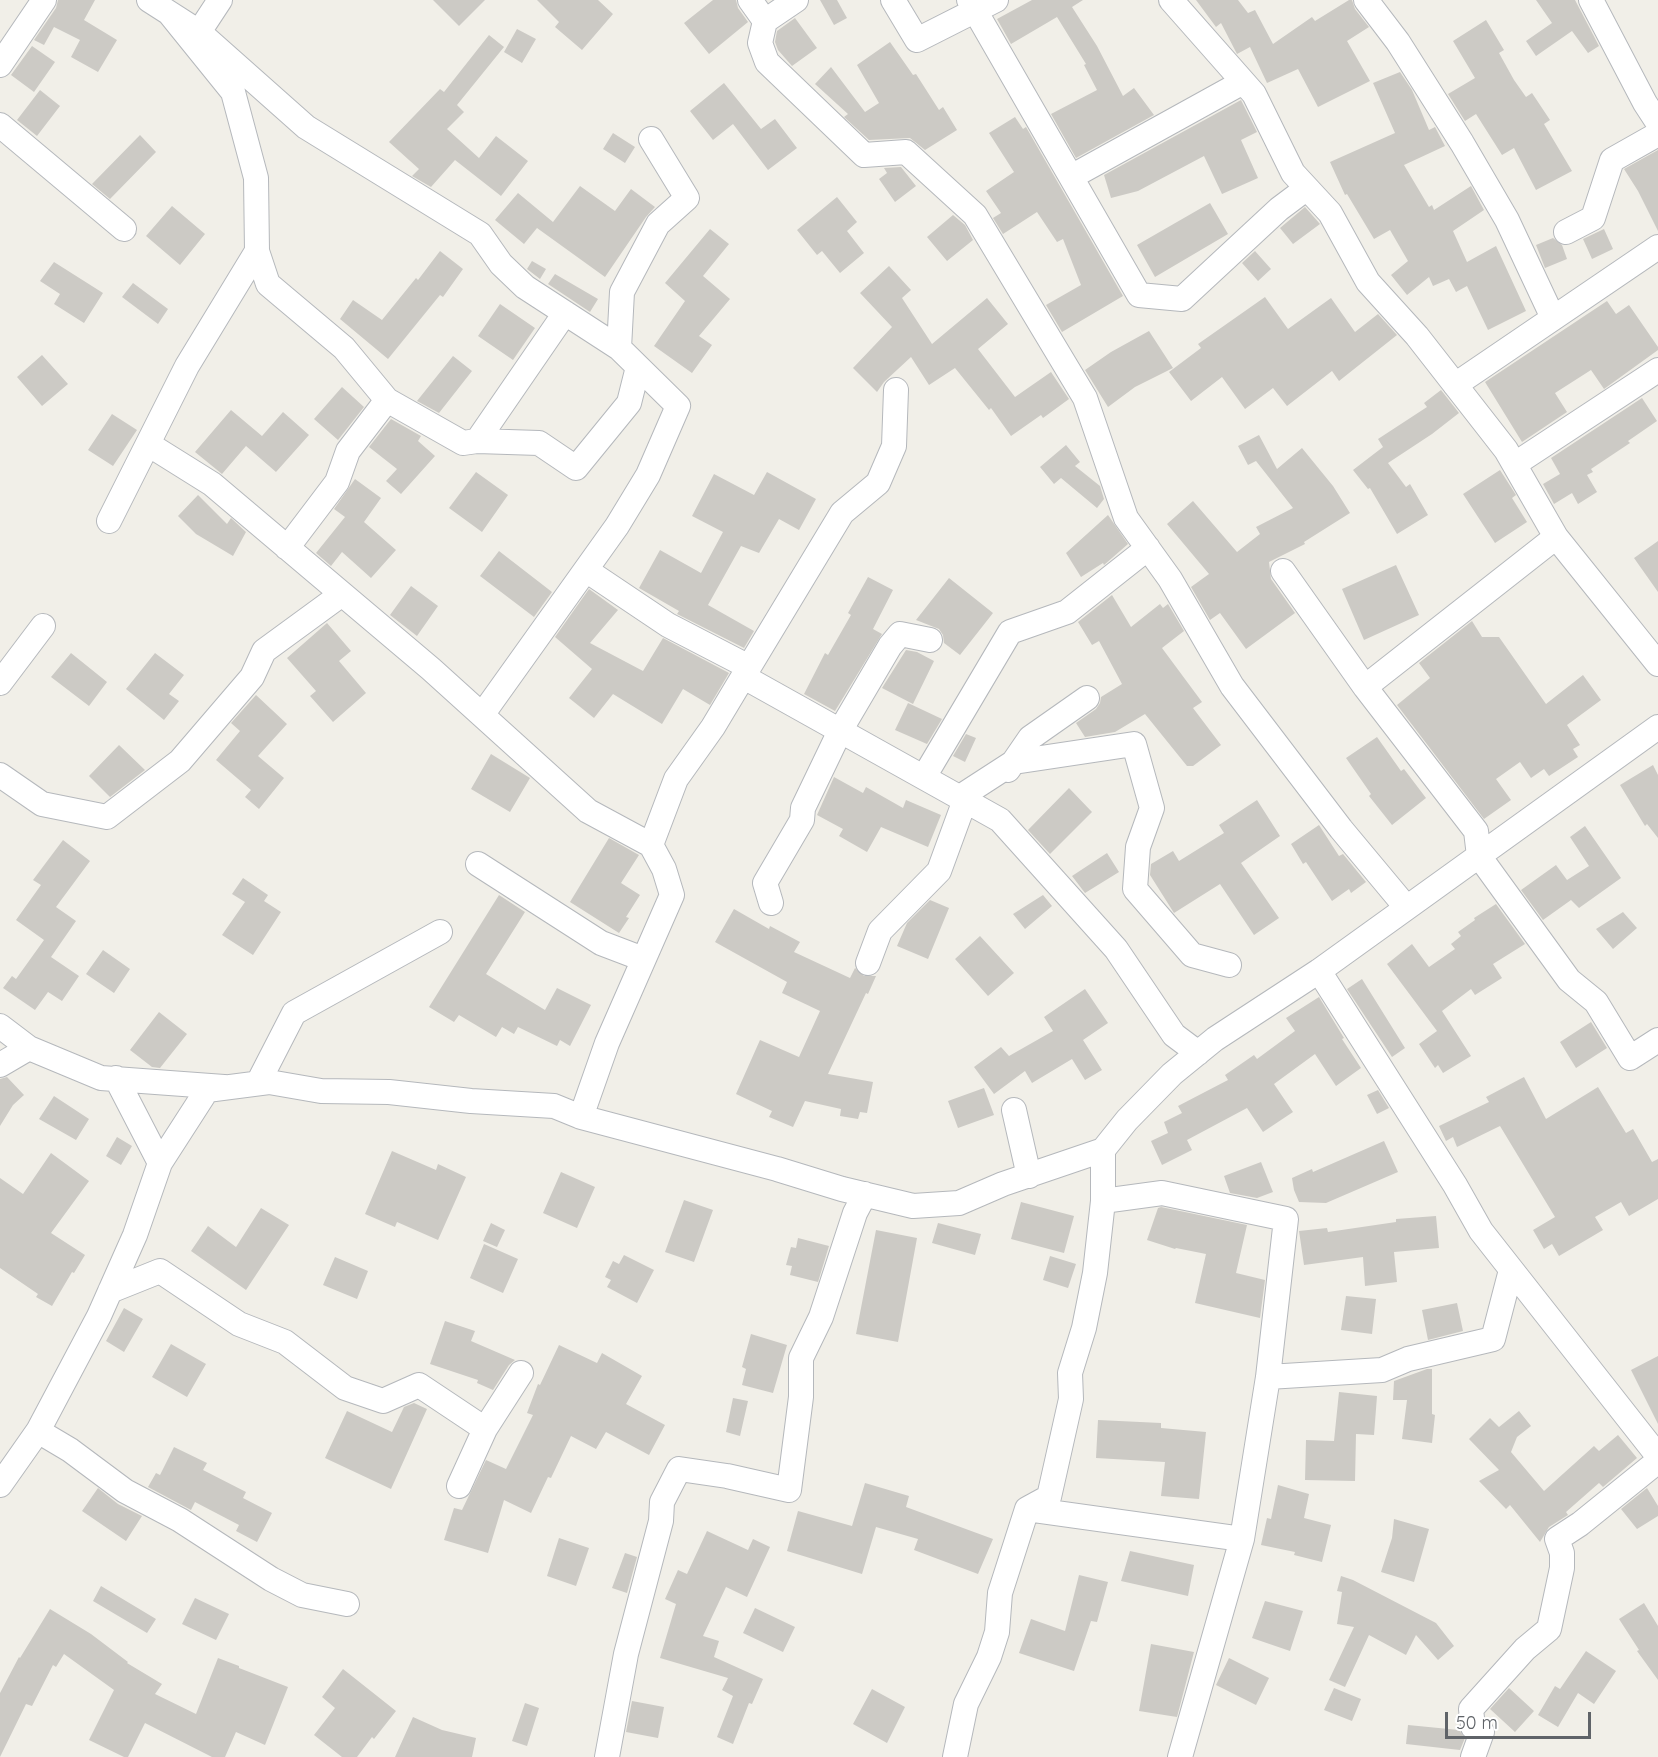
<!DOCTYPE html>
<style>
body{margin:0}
#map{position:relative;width:1658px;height:1757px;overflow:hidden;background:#f1efe8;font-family:Quicksand,sans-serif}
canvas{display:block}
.scale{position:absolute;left:1445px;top:1712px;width:146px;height:27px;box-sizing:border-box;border:3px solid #5f6368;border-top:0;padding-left:8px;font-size:18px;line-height:21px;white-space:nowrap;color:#5f6368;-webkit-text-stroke:4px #fff;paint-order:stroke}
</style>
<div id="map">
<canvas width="1658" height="1757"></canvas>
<div class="scale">50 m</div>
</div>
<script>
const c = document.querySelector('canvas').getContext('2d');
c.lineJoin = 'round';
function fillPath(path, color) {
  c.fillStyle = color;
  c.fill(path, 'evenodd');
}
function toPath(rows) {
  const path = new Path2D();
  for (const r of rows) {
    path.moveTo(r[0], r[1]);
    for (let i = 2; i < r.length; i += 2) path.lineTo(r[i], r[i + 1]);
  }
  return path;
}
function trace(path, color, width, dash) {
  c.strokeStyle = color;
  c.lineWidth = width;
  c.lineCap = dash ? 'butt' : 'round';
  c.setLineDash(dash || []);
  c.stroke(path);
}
const building = toPath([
 [58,0,95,0,84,20,117,40,98,72,71,57,80,40,54,27,44,45,34,40,56,8],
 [433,0,485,0,459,26],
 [537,0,598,0,613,14,582,50,555,27,559,22],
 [713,0,736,0,738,8,748,22,709,54,684,23],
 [820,0,837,0,847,18,834,25],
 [1032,0,1083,0,1072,7,1097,46,1123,96,1134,88,1154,115,1076,158,1051,114,1097,90,1084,65,1086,64,1057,17,1011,44,997,19],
 [1196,0,1238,0,1248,13,1255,10,1273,44,1312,17,1315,21,1349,0,1352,0,1355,9,1369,27,1347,41,1370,81,1318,107,1298,69,1267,83,1250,47,1237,54,1221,23,1216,27],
 [1536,0,1575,0,1599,46,1588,53,1572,31,1536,56,1526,41,1552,23],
 [795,18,817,48,792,66,778,50,775,42,777,31],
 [1486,20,1504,50,1499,53,1514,80,1526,97,1532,93,1550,120,1544,124,1572,171,1536,190,1514,148,1502,155,1476,114,1465,121,1448,94,1475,78,1453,41],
 [517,29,536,39,522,63,504,52],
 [489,35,504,47,457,105,464,112,447,129,479,158,496,136,528,161,501,196,455,160,431,187,412,176,419,169,389,142,440,89,444,92],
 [890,42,913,75,916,74,939,110,943,107,957,130,925,150,910,138,869,140,844,117,848,114,815,84,831,67,865,112,879,103,857,65],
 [32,46,55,62,34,92,11,75],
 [1400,72,1412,90,1429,130,1435,127,1445,146,1404,165,1429,207,1432,205,1434,210,1471,186,1484,210,1453,231,1467,262,1496,246,1526,311,1488,330,1467,286,1456,292,1449,279,1433,286,1429,277,1407,295,1391,275,1408,261,1390,230,1374,239,1347,194,1345,195,1330,162,1395,133,1373,83],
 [724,83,761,129,775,119,797,148,768,170,733,124,713,140,690,111],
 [40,90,60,106,37,136,17,120],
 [1241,100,1257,132,1241,140,1258,178,1222,194,1204,156,1138,191,1111,198,1104,175],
 [1015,117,1023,129,1026,127,1123,296,1062,332,1046,305,1081,285,1063,239,1057,242,1037,212,1003,234,993,218,1001,213,986,191,1014,172,989,133],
 [613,133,635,147,625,163,603,149],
 [140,135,156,152,110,199,92,184],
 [1658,150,1658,231,1638,191,1624,169],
 [901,167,916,186,895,202,879,179,887,173,884,168],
 [580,186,615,211,631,189,655,207,646,217,605,277,537,228,524,244,495,220,518,193,553,222],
 [837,197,857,222,847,231,864,253,840,273,822,251,817,255,797,230],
 [1210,203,1228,234,1155,277,1137,245],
 [172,206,205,234,180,265,146,236],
 [1305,207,1320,224,1293,244,1280,228],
 [953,215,965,225,973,240,947,261,927,237],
 [710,229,729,244,703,276,730,299,699,336,712,345,692,373,654,346,685,301,665,283],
 [1604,229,1613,249,1592,259,1583,239],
 [1553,238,1562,245,1567,259,1545,268,1536,245],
 [440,251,463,269,443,297,440,295,388,359,340,319,353,300,382,320,416,278,418,280],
 [1255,251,1271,269,1258,281,1242,263],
 [532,261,546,269,540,279,527,269],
 [54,262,103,293,84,323,54,304,60,294,40,281],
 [889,266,911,290,902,298,932,344,987,298,1008,324,978,349,1015,397,1051,372,1069,399,1043,418,1041,415,1011,436,991,408,989,410,955,368,929,385,911,357,884,382,877,392,853,368,892,327,860,293],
 [555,274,598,299,590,312,548,284],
 [133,283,168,309,158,324,122,297],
 [1265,297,1288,329,1331,298,1355,332,1378,314,1397,335,1339,381,1332,371,1287,406,1273,388,1245,409,1222,377,1191,401,1169,372,1201,348,1198,344],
 [1607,301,1616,314,1629,305,1658,347,1658,350,1604,389,1591,370,1555,393,1567,412,1522,442,1485,382],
 [500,304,535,328,513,360,478,336],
 [1149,331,1173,368,1135,387,1108,407,1085,370,1111,352],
 [42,355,68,384,42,406,17,377],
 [453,356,472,371,439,413,417,401],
 [342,387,364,407,338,440,314,419],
 [1441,390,1459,413,1432,434,1388,463,1406,487,1410,484,1428,515,1397,534,1370,488,1368,489,1353,470,1383,447,1378,439,1427,407,1424,403],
 [1642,398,1657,421,1628,441,1630,443,1591,469,1593,472,1587,475,1597,492,1578,504,1572,493,1554,504,1543,484,1560,474,1551,458],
 [231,410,262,436,283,412,309,435,276,472,246,446,222,474,195,452],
 [112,414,137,430,113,466,88,450],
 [391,419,421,436,418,441,435,456,401,494,386,481,397,469,369,447],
 [1259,435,1277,469,1302,448,1333,486,1350,513,1304,542,1305,544,1269,562,1271,579,1295,613,1246,649,1220,613,1210,620,1191,587,1209,574,1167,524,1193,501,1237,552,1260,534,1256,527,1293,508,1256,461,1248,465,1238,446],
 [1066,445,1080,462,1075,466,1100,486,1104,499,1097,508,1061,478,1054,484,1040,467],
 [1500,470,1516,495,1512,498,1527,522,1495,543,1463,494],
 [476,472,508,495,482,532,449,508],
 [767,472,816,499,799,530,779,519,759,553,741,546,708,605,754,631,744,648,677,614,679,611,639,588,660,550,701,573,723,532,692,516,714,474,754,495],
 [355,479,381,498,364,522,396,550,371,578,342,552,331,566,316,553,345,517,334,509],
 [198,495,227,524,231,518,246,532,233,556,196,534,178,516],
 [1108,515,1128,544,1104,565,1103,563,1081,577,1066,553],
 [1658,541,1658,592,1634,558],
 [499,551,552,592,534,617,480,576],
 [1396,565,1419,615,1364,640,1342,589],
 [868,577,893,590,873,629,882,634,835,711,804,694,825,653,828,655,851,615,848,613],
 [949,578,993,613,960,655,944,643,943,635,939,629,916,620],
 [411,586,438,606,417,636,390,615],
 [589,589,618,610,590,643,643,671,663,638,729,673,710,705,683,689,662,724,613,694,594,718,569,698,592,669,555,637],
 [1112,595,1131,627,1160,604,1163,608,1168,604,1184,631,1162,648,1202,702,1193,708,1221,745,1193,766,1187,766,1145,714,1115,732,1085,737,1076,723,1096,709,1100,703,1101,697,1122,684,1099,641,1092,645,1078,622],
 [1472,621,1482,637,1499,637,1546,704,1583,675,1601,700,1567,725,1580,745,1573,749,1578,757,1549,776,1544,769,1531,778,1520,762,1496,779,1511,800,1484,819,1397,705,1430,678,1419,663],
 [327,623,351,651,339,661,366,693,333,722,310,696,316,691,287,658],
 [906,650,917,652,934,661,913,704,882,688],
 [71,653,107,682,89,706,51,677],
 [155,653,184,675,169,694,179,701,164,720,126,689],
 [256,695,287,724,258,756,284,778,259,809,245,797,251,790,216,760,240,731,231,723],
 [908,703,942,719,927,744,895,730],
 [966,734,976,738,965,762,953,756],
 [1377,737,1401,771,1404,769,1426,798,1392,825,1369,796,1371,794,1346,758],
 [119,745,145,770,110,797,89,776],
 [491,754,530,778,510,812,471,789],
 [1653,765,1658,775,1658,838,1647,824,1645,826,1620,785],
 [834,777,863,793,866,787,903,808,906,800,941,815,928,847,881,827,867,852,839,836,843,829,817,815],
 [1069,788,1092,812,1050,854,1028,830],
 [1257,800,1280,836,1241,863,1279,918,1254,935,1220,884,1174,913,1150,875,1151,864,1173,851,1179,861,1224,833,1219,825],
 [1319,825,1339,856,1343,854,1366,882,1351,893,1349,889,1332,901,1306,862,1303,864,1291,844],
 [1585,826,1621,878,1579,908,1571,900,1543,920,1521,890,1556,865,1567,880,1589,866,1570,837],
 [609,838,639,855,621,883,640,895,626,917,629,918,619,933,570,902],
 [63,840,90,861,56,907,76,921,51,957,79,976,62,1001,48,992,35,1010,3,988,12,976,16,979,44,940,16,920,41,885,33,880],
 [1107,853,1119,872,1085,893,1072,876],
 [243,878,268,895,264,901,281,912,253,955,222,935,245,902,232,894],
 [499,895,525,912,486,974,545,1010,557,988,591,1005,570,1046,560,1040,557,1046,518,1027,514,1034,502,1027,496,1037,459,1015,454,1022,429,1007],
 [1043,895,1052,906,1025,929,1013,914],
 [930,900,949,908,928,959,897,946,907,923],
 [1496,904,1525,944,1493,964,1502,978,1475,995,1471,989,1442,1011,1471,1056,1443,1073,1438,1065,1435,1068,1419,1044,1437,1031,1387,964,1412,944,1429,967,1455,949,1451,944,1461,936,1458,932,1475,920,1474,918],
 [734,909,769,929,770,926,800,942,794,952,850,978,855,968,864,976,876,976,868,994,866,993,828,1074,873,1082,867,1113,860,1112,858,1119,840,1116,841,1109,805,1101,793,1127,769,1117,772,1111,736,1094,760,1040,799,1057,820,1011,782,993,787,982,715,942],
 [1623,912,1637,928,1613,949,1596,929],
 [980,936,1014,973,988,996,955,959],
 [103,950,130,969,114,993,86,974],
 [1362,979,1405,1048,1392,1057,1347,989],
 [1085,989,1108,1023,1083,1040,1102,1070,1085,1080,1072,1059,1032,1083,1025,1071,994,1094,974,1067,1001,1047,1009,1056,1053,1031,1044,1017],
 [1319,997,1344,1038,1342,1039,1361,1068,1336,1086,1315,1054,1274,1084,1293,1112,1263,1132,1247,1108,1187,1140,1192,1150,1162,1165,1151,1141,1168,1133,1164,1122,1182,1113,1178,1106,1228,1080,1225,1075,1254,1055,1257,1059,1295,1031,1286,1018],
 [159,1012,187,1034,160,1068,152,1067,130,1050],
 [1591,1022,1607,1048,1576,1068,1560,1042],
 [7,1077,24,1095,13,1105,0,1126,0,1079],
 [1524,1077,1546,1119,1598,1087,1626,1133,1633,1129,1652,1162,1658,1159,1658,1199,1629,1216,1621,1202,1595,1217,1603,1230,1559,1256,1552,1244,1544,1249,1533,1230,1555,1217,1500,1126,1457,1147,1453,1137,1446,1141,1439,1126,1489,1102,1486,1097],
 [984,1088,994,1115,958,1128,948,1101],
 [1378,1090,1389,1108,1377,1114,1367,1095],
 [54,1096,89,1119,76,1140,39,1119],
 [117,1137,132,1146,121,1165,106,1156],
 [1384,1141,1398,1172,1326,1203,1299,1202,1294,1190,1292,1178,1312,1169,1313,1172],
 [392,1151,436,1170,438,1164,466,1177,438,1240,397,1222,395,1227,365,1214],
 [51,1153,89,1181,51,1233,85,1255,74,1273,72,1272,52,1306,36,1297,38,1294,0,1268,0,1178,23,1194],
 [1261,1162,1273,1192,1257,1198,1230,1193,1224,1176],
 [561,1172,595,1187,577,1228,543,1213],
 [684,1200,713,1210,694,1262,665,1252],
 [1021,1202,1074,1216,1064,1253,1011,1239],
 [1161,1207,1247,1225,1236,1273,1265,1280,1260,1318,1195,1303,1206,1254,1176,1248,1175,1249,1147,1240,1158,1208],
 [261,1208,289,1225,246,1290,191,1251,208,1226,236,1247],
 [1436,1216,1439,1248,1394,1252,1397,1282,1365,1286,1363,1257,1304,1265,1299,1231,1327,1228,1328,1232,1396,1222,1396,1219],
 [491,1223,505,1230,497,1247,483,1241],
 [938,1223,981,1234,975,1255,932,1243],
 [876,1230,917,1238,898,1342,856,1334],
 [798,1238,829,1246,818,1282,790,1275,792,1266,786,1265,791,1247,796,1248],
 [484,1244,518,1259,503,1293,470,1278],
 [624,1255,654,1270,637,1303,607,1287,611,1280,605,1277,613,1261,619,1264],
 [1050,1256,1076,1264,1068,1288,1043,1280],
 [335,1257,368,1271,357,1299,323,1285],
 [1346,1296,1376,1299,1372,1334,1341,1330],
 [1457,1303,1463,1331,1428,1340,1422,1310],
 [124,1308,143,1319,124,1352,106,1341],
 [445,1321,475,1331,471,1341,515,1360,509,1365,493,1390,477,1383,478,1380,430,1364],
 [751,1334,787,1345,773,1393,742,1385,746,1369,742,1367],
 [171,1344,206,1364,187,1397,152,1377],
 [559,1345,597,1363,602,1353,642,1376,626,1404,665,1425,649,1455,606,1432,596,1449,571,1436,551,1478,548,1477,531,1513,504,1500,488,1553,444,1540,454,1508,462,1510,486,1460,506,1469,533,1415,527,1413,538,1384,540,1385],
 [1658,1356,1658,1424,1631,1370],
 [1427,1369,1432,1369,1432,1414,1435,1415,1432,1443,1402,1439,1407,1400,1393,1400,1394,1381],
 [1339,1392,1377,1396,1374,1435,1356,1434,1355,1481,1305,1480,1306,1440,1334,1441],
 [733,1398,748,1401,740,1436,726,1432],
 [414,1403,427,1409,391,1489,325,1458,347,1411,392,1432,404,1407],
 [1519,1411,1531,1426,1517,1437,1511,1452,1544,1491,1594,1446,1599,1451,1618,1435,1637,1458,1603,1487,1599,1483,1566,1512,1568,1515,1549,1527,1540,1542,1510,1505,1506,1509,1479,1481,1499,1470,1469,1439,1490,1418,1499,1427],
 [1098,1420,1161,1423,1161,1428,1206,1432,1199,1499,1161,1496,1165,1462,1096,1458],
 [174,1447,207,1463,203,1470,246,1492,243,1498,272,1513,257,1542,236,1531,239,1525,195,1502,191,1510,148,1487,156,1473,160,1475],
 [865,1483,909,1496,906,1507,993,1539,978,1574,914,1550,918,1539,876,1527,862,1574,787,1551,798,1511,852,1526],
 [1278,1485,1309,1494,1304,1518,1331,1525,1322,1562,1294,1555,1295,1552,1261,1545,1267,1518,1271,1519],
 [98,1488,118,1504,142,1516,126,1541,82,1511],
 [1647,1488,1658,1506,1658,1516,1637,1529,1621,1509],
 [1394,1519,1429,1529,1414,1582,1381,1572,1392,1538],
 [707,1531,748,1550,753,1539,770,1547,747,1597,726,1587,703,1636,719,1641,714,1657,763,1679,752,1704,749,1703,733,1744,717,1737,733,1696,722,1690,728,1678,660,1658,676,1604,665,1599,678,1570,687,1574],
 [559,1538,589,1548,576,1586,547,1576],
 [1130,1551,1194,1565,1188,1596,1121,1581],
 [625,1553,637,1557,627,1593,612,1588],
 [1079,1575,1108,1582,1097,1622,1091,1621,1074,1671,1019,1653,1031,1619,1065,1631],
 [1341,1576,1353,1580,1436,1623,1454,1646,1438,1660,1416,1635,1406,1655,1369,1635,1345,1687,1329,1680,1354,1627,1337,1624,1342,1592,1337,1591],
 [101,1586,156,1619,147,1633,93,1601],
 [195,1598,229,1614,216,1640,182,1624],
 [1265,1601,1303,1611,1290,1651,1252,1638],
 [1644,1603,1658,1626,1658,1680,1637,1651,1639,1650,1619,1619],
 [755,1608,795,1627,783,1652,743,1633],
 [50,1609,91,1634,128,1662,127,1663,162,1684,155,1694,196,1714,218,1658,239,1666,239,1668,288,1687,265,1745,236,1732,225,1757,212,1757,145,1723,128,1757,124,1757,89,1740,114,1690,64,1654,56,1667,53,1665,32,1706,26,1704,0,1757,0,1693,19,1657,20,1658],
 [1151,1644,1194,1652,1177,1717,1139,1711],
 [1586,1651,1616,1671,1594,1704,1578,1693,1558,1727,1538,1715,1555,1686,1560,1689],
 [1229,1658,1269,1678,1256,1705,1216,1685],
 [343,1669,396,1711,374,1739,372,1737,357,1757,342,1757,314,1735,335,1708,322,1697],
 [1334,1688,1361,1699,1352,1721,1324,1710],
 [1509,1688,1534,1711,1515,1732,1490,1709],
 [872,1689,905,1707,887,1743,853,1724],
 [632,1701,664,1707,658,1738,626,1732],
 [525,1703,539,1708,527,1746,512,1741],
 [413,1717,442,1730,476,1738,472,1757,395,1757],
 [1408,1725,1459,1730,1465,1738,1460,1750,1406,1744]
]);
const minor = toPath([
 [149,0,199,32,220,0],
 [750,0,765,21],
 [796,0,765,21,760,43,767,62,864,155,906,152,975,215,1085,398,1126,518,1170,579,1232,686,1341,829,1406,907],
 [893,0,917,40,996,0],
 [969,0,1139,295,1182,299,1279,209,1307,188],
 [1171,0,1254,94,1293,173,1330,213,1368,282,1417,336,1506,450,1556,537,1658,664],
 [1366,0,1398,42,1462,143,1507,220,1553,318],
 [1591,0,1645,103,1658,123],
 [199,32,306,127,480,234,501,264,525,287,619,348,678,406,648,475,617,526,482,715],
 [0,65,44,0],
 [0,125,124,229],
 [1071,177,1243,82],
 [1566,232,1593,218,1612,160,1658,134],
 [257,251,268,284,344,348,387,400,463,443,477,441,565,313],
 [619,348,622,292,658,224,687,198,651,139],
 [1455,385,1658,247],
 [477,441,539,443,576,468,629,403,638,367],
 [148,444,212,484,431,669,588,811,651,845],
 [1515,464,1658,370],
 [109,521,187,366,257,251,256,178,233,92,170,14],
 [287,548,337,482,348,451,387,400],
 [1283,571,1365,687,1476,831,1479,856,1569,980,1596,1002,1630,1058,1658,1040],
 [749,667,842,513,878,483,894,446,896,390],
 [744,677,1000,820,1116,949,1174,1035,1198,1053],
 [0,683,43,626],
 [1365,687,1556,537],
 [1008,770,1030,738,1087,698],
 [0,775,42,804,107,817,180,761,252,677,264,651,342,594],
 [924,777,1010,632,1067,612,1148,548],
 [960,797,1014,762,1134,744,1152,808,1138,847,1135,889,1192,955,1229,965],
 [478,864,601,943,643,959],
 [771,903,765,883,802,820,803,808,840,731,890,646,900,634,930,640],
 [868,963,880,931,939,871,965,800],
 [1319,971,1455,1185,1481,1231,1658,1456],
 [0,1026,29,1048,101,1078,224,1087],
 [0,1065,29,1048],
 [116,1078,160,1163],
 [258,1083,294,1013,440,932],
 [1014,1110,1029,1176],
 [581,1117,607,1043,672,895,664,869,651,845,676,779,713,727,749,667,668,625,586,570],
 [110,1291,160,1271,239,1324,285,1342,345,1388,383,1401,419,1385,485,1429,521,1373],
 [1268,1377,1382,1370,1408,1359,1493,1339,1511,1270],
 [38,1431,70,1450,125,1491,180,1520,271,1579,302,1595,347,1604],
 [0,1485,38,1431,99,1316,135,1235,160,1163,207,1090,269,1082,321,1091,389,1092,471,1101,554,1106,581,1117,777,1169,842,1189,913,1206,959,1203,1003,1184,1103,1150,1127,1120,1172,1074,1215,1039,1319,971,1658,727],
 [459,1486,485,1429],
 [1027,1509,1242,1539,1268,1377,1286,1219,1162,1193,1103,1201],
 [607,1757,626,1654,661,1521,662,1502,679,1469,727,1476,789,1490,801,1397,801,1358,821,1317,855,1213,865,1194],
 [955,1757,966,1704,989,1657,997,1632,1000,1593,1027,1509,1049,1497,1071,1399,1070,1373,1084,1328,1095,1273,1103,1201,1103,1150],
 [1180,1757,1242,1539],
 [1473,1757,1482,1732,1473,1727,1471,1709,1525,1649,1549,1629,1562,1568,1562,1553,1557,1539,1580,1524,1658,1461]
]);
fillPath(building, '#cccac5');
trace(minor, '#b5b8bc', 26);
trace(minor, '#fff', 24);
</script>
